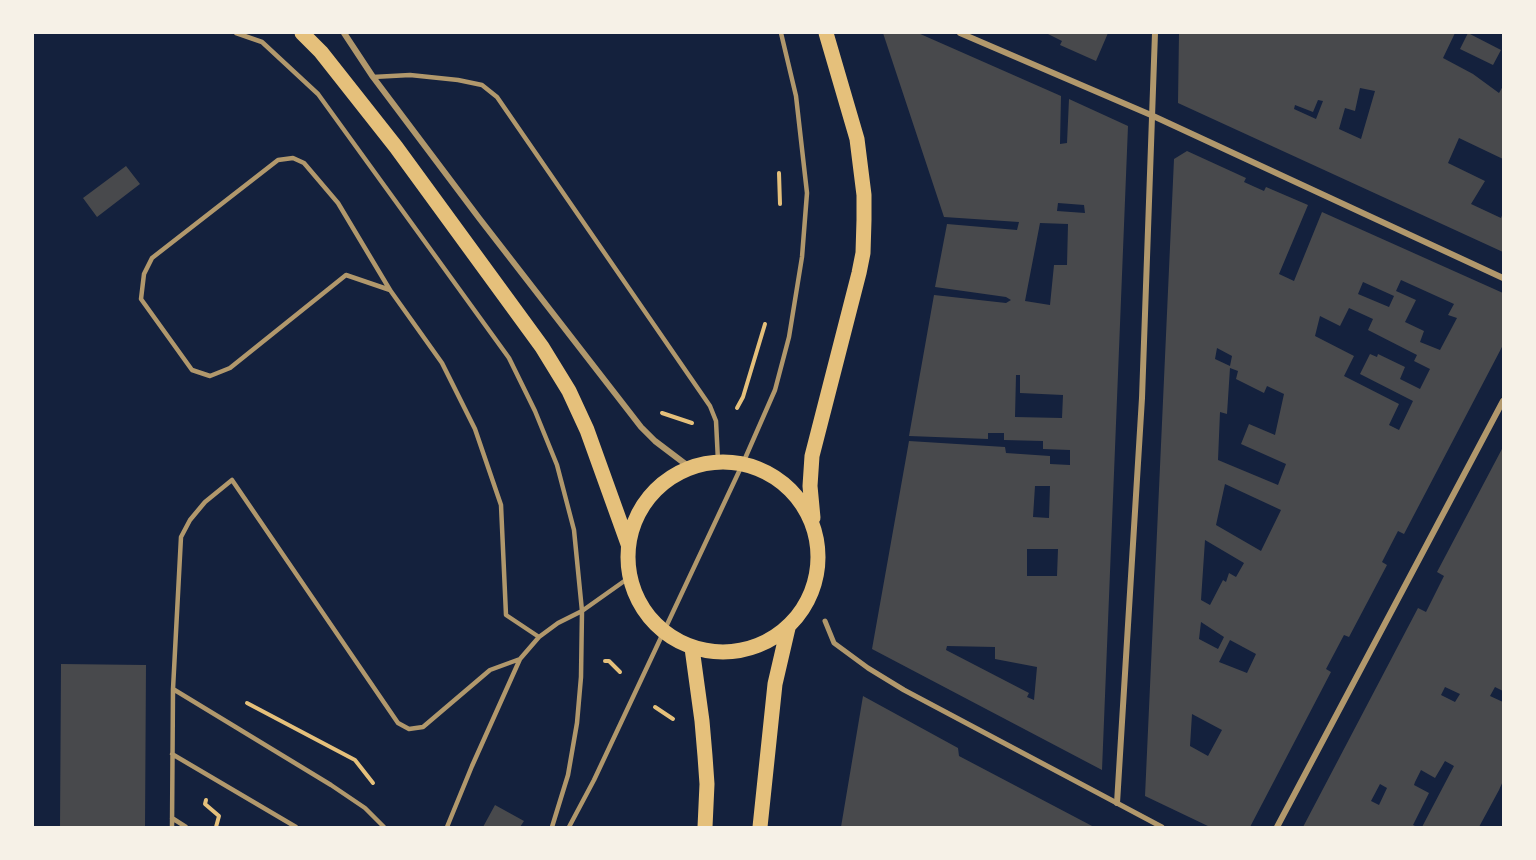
<!DOCTYPE html>
<style>
body{margin:0}
#map{position:relative;width:1536px;height:860px;overflow:hidden;background:#14213d;font-family:"Noto Sans",sans-serif}
canvas{display:block}
.frame{position:absolute;inset:0;border:34px solid #f6f1e7;pointer-events:none}
</style>
<div id="map">
<canvas width="1536" height="860"></canvas>
<div class="frame"></div>
</div>
<script>
const c = document.querySelector('canvas').getContext('2d');
c.lineJoin = 'round';
function fillPath(path, color) {
  c.fillStyle = color;
  c.fill(path, 'evenodd');
}
function toPath(rows) {
  const path = new Path2D();
  for (const r of rows) {
    if (r.length === 3) {
      path.moveTo(r[0] + r[2], r[1]);
      path.arc(r[0], r[1], r[2], 0, 2 * Math.PI);
      continue;
    }
    path.moveTo(r[0], r[1]);
    for (let i = 2; i < r.length; i += 2) path.lineTo(r[i], r[i + 1]);
  }
  return path;
}
function trace(path, color, width, dash) {
  c.strokeStyle = color;
  c.lineWidth = width;
  c.lineCap = dash ? 'butt' : 'round';
  c.setLineDash(dash || []);
  c.stroke(path);
}
const building = toPath([
 [883,33,918,33,1061,96,1060,144,1067,143,1069,99,1128,126,1102,770,872,649,909,441,1005,447,1006,453,1050,456,1050,464,1070,465,1070,450,1043,449,1043,441,1004,440,1004,433,988,433,988,439,909,436,934,295,1006,303,1011,300,1006,297,935,287,947,224,1017,230,1019,222,944,217],
 [1058,203,1084,205,1085,213,1057,211],
 [1040,223,1068,224,1067,265,1054,265,1050,305,1025,301],
 [1016,375,1020,375,1020,393,1063,395,1062,418,1015,417],
 [1035,486,1050,486,1049,518,1033,517],
 [1027,549,1058,549,1057,576,1027,576],
 [947,646,995,647,995,659,1037,667,1034,700,1027,697,1029,693,946,650],
 [1046,33,1108,33,1096,61,1060,45,1062,41],
 [1179,33,1455,33,1443,58,1473,74,1499,93,1503,86,1503,159,1459,138,1448,163,1485,181,1471,204,1501,218,1503,213,1503,252,1178,103],
 [1360,88,1375,91,1361,139,1339,129,1345,108,1355,111],
 [1318,100,1323,101,1316,119,1294,109,1295,105,1313,112],
 [1468,33,1501,50,1493,65,1460,49],
 [1187,151,1246,178,1244,182,1255,187,1264,191,1266,187,1308,205,1279,274,1294,281,1322,212,1503,293,1503,345,1404,534,1398,531,1382,562,1387,565,1349,637,1344,635,1326,669,1331,672,1250,827,1210,827,1145,796,1174,159],
 [1401,280,1454,304,1448,315,1457,318,1440,350,1420,342,1424,331,1405,322,1416,300,1396,291],
 [1363,282,1394,296,1389,307,1358,294],
 [1349,308,1373,319,1368,330,1417,355,1414,361,1430,369,1420,389,1400,379,1405,367,1378,354,1377,357,1370,354,1360,374,1413,401,1399,430,1389,425,1399,404,1344,376,1354,356,1315,336,1320,316,1340,326],
 [1217,348,1232,356,1230,366,1215,359],
 [1230,368,1238,371,1236,379,1264,393,1267,386,1284,394,1275,435,1249,424,1241,444,1286,464,1278,485,1218,460,1220,412,1227,414],
 [1225,484,1281,510,1261,551,1216,525],
 [1205,540,1244,563,1236,577,1229,573,1226,582,1223,580,1210,605,1201,600],
 [1201,622,1224,637,1218,649,1199,639],
 [1230,640,1256,654,1247,673,1219,662],
 [1192,714,1222,730,1208,756,1190,746],
 [126,166,140,184,97,217,83,198],
 [1503,447,1503,691,1495,687,1490,696,1503,702,1503,781,1499,790,1479,827,1422,827,1454,766,1445,761,1435,778,1421,770,1415,782,1414,785,1429,793,1413,825,1417,827,1303,827,1418,608,1426,612,1444,576,1437,572],
 [1445,687,1460,694,1455,702,1441,695],
 [1380,784,1387,788,1379,805,1371,801],
 [61,664,146,665,145,827,60,827],
 [863,696,958,748,959,756,1094,827,841,827],
 [495,805,524,821,520,827,483,827]
]);
const path = toPath([
 [779,173,780,204],
 [737,408,743,397,765,324],
 [662,413,692,423],
 [605,661,609,661,620,672],
 [247,703,355,760,373,783],
 [655,707,673,719],
 [206,800,205,804,219,816,216,827]
]);
const service = toPath([
 [236,33,262,42,318,94,509,358,535,411,557,465,574,530,582,611,581,677,577,723,568,775,552,827],
 [373,77,410,75,458,80,482,85,497,97,710,406,716,421,718,461],
 [390,290,346,275,230,368,210,376,192,370,141,299,144,274,152,258,278,160,293,158,304,163,338,203,390,290,442,363,475,429,501,505,506,615,539,637],
 [173,689,331,785,365,808,384,827],
 [172,754,296,827],
 [172,818,186,827],
 [172,827,173,689,181,537,190,520,205,502,232,480,398,723,409,729,423,727,490,670,520,659],
 [447,827,472,766,520,659,539,637,558,623,582,611,630,577],
 [569,827,594,780,743,463,775,390,789,337,802,257,807,193,796,96,781,33]
]);
const pedestrian = toPath([
 [825,621,834,643,868,668,904,690,1162,827]
]);
const minor = toPath([
 [344,33,373,77,479,218,641,427,655,441,688,466],
 [960,33,1151,115,1503,278],
 [1117,803,1142,398,1155,33],
 [1277,827,1503,401]
]);
const primary = toPath([
 [302,33,321,52,396,147,542,347,569,391,587,430,628,544],
 [723,557,95],
 [813,518,810,486,812,456,859,273,863,253,864,220,864,195,857,139,826,33],
 [692,648,702,721,705,756,707,784,705,827],
 [760,827,775,684,788,628]
]);
fillPath(building, '#48494c');
trace(path, '#e5c07b', 4);
trace(service, '#b1986c', 4.5);
trace(pedestrian, '#b1986c', 5);
trace(minor, '#b1986c', 6);
trace(primary, '#e5c07b', 15);
</script>
